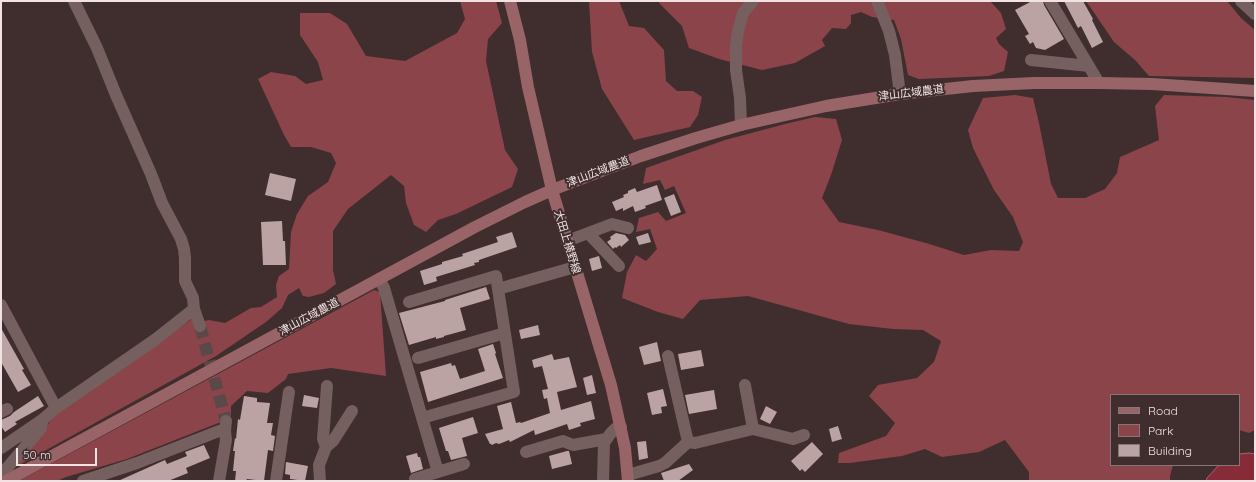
<!DOCTYPE html>
<meta charset="utf-8">
<style>
body{margin:0}
#map{position:relative;width:1256px;height:482px;overflow:hidden;background:#402d2e;font-family:Quicksand,sans-serif}
canvas{display:block}
.frame{position:absolute;inset:0;border:2px solid #f1e3e4;pointer-events:none}
.legend{position:absolute;left:1110px;top:394px;width:130px;height:72px;box-sizing:border-box;background:#402d2e;border:1px solid #877677;margin:0;padding:5px 7px;list-style:none;font-size:12px;color:#f1e3e4}
.legend li{display:flex;align-items:center;gap:8px;height:20px}
.legend b{width:20px;border:1px solid #877677}
.scale{position:absolute;left:16px;top:448px;width:81px;height:18px;box-sizing:border-box;border:2px solid #f1e3e4;border-top:0;padding-left:5px;font-size:12px;line-height:14px;white-space:nowrap;color:#f1e3e4;-webkit-text-stroke:3px #402d2e;paint-order:stroke}
</style>
<div id="map">
<canvas width="1256" height="482"></canvas>
<div class="frame"></div>
<ul class="legend">
<li><b style="height:5px;background:#996468"></b>Road</li>
<li><b style="height:11px;background:#8b444a"></b>Park</li>
<li><b style="height:11px;background:#bba3a4"></b>Building</li>
</ul>
<div class="scale">50 m</div>
</div>
<script>
const c = document.querySelector('canvas').getContext('2d');
c.lineJoin = 'round';
function fillPath(path, color) {
  c.fillStyle = color;
  c.fill(path, 'evenodd');
}
function toPath(rows) {
  const path = new Path2D();
  for (const r of rows) {
    path.moveTo(r[0], r[1]);
    for (let i = 2; i < r.length; i += 2) path.lineTo(r[i], r[i + 1]);
  }
  return path;
}
function trace(path, color, width, dash) {
  c.strokeStyle = color;
  c.lineWidth = width;
  c.lineCap = dash ? 'butt' : 'round';
  c.setLineDash(dash || []);
  c.stroke(path);
}
function drawText(font, color, halo, rows, align = 'center') {
  c.font = font + ' Quicksand,"Noto Sans JP",sans-serif';
  c.lineWidth = 4;
  c.setLineDash([]);
  c.textBaseline = 'middle';
  c.strokeStyle = halo;
  c.fillStyle = color;
  for (const [text, x, y, turn = 0] of rows) {
    c.save();
    c.translate(x, y);
    c.rotate((+turn || 0) * Math.PI / 180);
    c.textAlign = isNaN(turn) ? turn : align;
    if (halo) c.strokeText(text, 0, 0);
    c.fillText(text, 0, 0);
    c.restore();
  }
}
const green = toPath([
 [460,1,496,1,502,23,488,39,486,61,505,150,518,169,512,187,456,214,438,220,426,232,414,225,406,203,404,186,391,175,348,209,333,231,333,270,336,284,324,293,309,297,303,296,299,288,288,295,282,308,266,322,216,356,12,469,47,427,51,417,192,319,195,323,209,320,225,323,251,308,261,307,277,297,276,285,279,276,289,269,291,232,297,214,308,196,328,182,336,163,331,153,311,147,291,147,284,135,258,79,271,72,295,76,306,84,323,80,318,62,300,35,300,13,330,13,347,24,366,56,405,61,457,33,465,19],
 [589,1,619,1,629,26,644,28,664,50,666,81,677,91,693,91,702,97,698,115,690,127,634,140,602,89,592,52],
 [660,1,990,1,1001,13,1006,29,996,38,999,44,1008,52,1004,71,989,76,919,79,908,75,901,39,894,20,872,17,861,12,851,15,851,23,846,29,832,28,822,40,825,46,795,63,762,70,719,59,689,48,682,26,659,3],
 [1086,1,1227,1,1241,18,1255,30,1255,78,1149,76,1135,60,1114,42],
 [1015,95,1033,98,1039,123,1051,184,1058,198,1085,198,1105,189,1117,173,1120,157,1159,140,1155,106,1164,95,1226,97,1255,100,1255,430,1249,433,1239,430,1239,395,1111,395,1111,465,1173,465,1170,476,1170,481,1029,481,1029,472,1005,440,979,452,942,457,925,449,902,456,850,463,838,463,839,453,886,436,895,423,869,396,878,385,917,378,934,362,941,341,923,330,893,329,849,324,748,296,700,300,683,319,658,312,622,298,627,272,636,255,646,261,657,249,650,229,636,232,639,218,658,212,666,221,686,213,674,186,665,190,660,180,643,184,646,168,725,140,785,124,815,117,836,119,842,140,831,175,822,198,839,222,878,230,926,243,964,255,991,250,1019,251,1023,242,1013,217,994,190,973,148,968,130,983,98],
 [374,290,380,292,386,376,331,368,288,374,286,379,268,393,247,391,231,406,231,418,127,459,66,477,57,481,19,481]
]);
const water = toPath([
 [1249,453,1255,454,1255,481,1206,481,1207,478,1218,466,1220,465,1239,465,1239,454,1249,453]
]);
const building = toPath([
 [1032,1,1043,1,1044,5,1064,39,1045,50,1036,48,1033,42,1030,44,1025,36,1029,34,1015,10],
 [1064,1,1083,1,1093,19,1092,20,1103,42,1092,48,1081,26,1078,28],
 [270,173,296,179,291,201,265,195],
 [657,185,662,200,645,206,646,208,635,212,633,206,623,211,623,208,616,211,612,202,624,197,623,195,628,193,628,191,635,188,637,192],
 [674,194,681,212,671,216,664,198],
 [282,221,283,241,285,241,286,265,263,265,261,222],
 [512,232,517,247,479,260,479,262,474,263,475,265,436,277,437,281,424,285,420,271,442,264,442,262,463,256,462,254,498,242,496,237],
 [616,233,625,235,629,240,621,247,620,245,616,248,615,247,613,249,607,242,611,239,610,237],
 [648,233,651,242,639,245,636,237],
 [599,256,602,268,592,271,589,259],
 [486,287,490,299,460,308,466,330,444,336,444,337,436,339,436,337,409,345,399,313,445,301,445,300],
 [538,325,540,335,521,339,519,330],
 [1,328,24,369,22,370,31,385,18,392,1,362],
 [657,342,661,361,644,365,639,347],
 [493,344,496,353,495,354,503,378,428,402,420,372,451,363,452,366,455,365,460,379,485,371,478,349],
 [701,350,704,366,681,370,678,354],
 [552,354,554,360,569,357,577,387,557,392,561,410,591,401,595,419,580,423,581,426,569,430,567,424,535,435,534,430,510,442,509,440,499,444,496,443,492,445,491,444,490,444,485,434,503,429,497,406,511,402,516,423,520,422,521,423,550,413,547,398,544,399,542,390,548,389,542,366,534,368,532,360],
 [592,375,596,393,587,395,583,378],
 [663,389,667,406,661,407,662,413,652,415,647,393],
 [714,390,717,409,689,414,685,395],
 [304,395,319,398,317,408,302,406],
 [38,396,44,406,15,422,17,424,5,432,1,426,1,420,10,416,14,412],
 [244,396,257,398,257,402,270,403,267,423,273,423,271,435,275,436,273,451,268,450,264,481,247,479,246,481,235,481,236,471,233,471,235,451,233,451,235,438,236,439,238,419,240,420],
 [766,406,777,412,770,424,760,419],
 [473,417,478,433,462,438,467,456,451,460,448,451,446,451,439,428],
 [838,426,842,439,832,442,829,429],
 [646,441,648,458,639,460,637,442],
 [812,442,823,454,805,472,802,469,800,471,791,461],
 [204,445,210,458,186,468,188,473,168,481,118,481,165,460,167,464,187,456,185,452],
 [567,451,569,451,572,464,552,469,549,456],
 [417,453,418,457,420,457,423,469,411,473,406,456],
 [286,462,308,466,305,481,290,479,290,475,285,474],
 [689,464,693,470,678,481,664,481,661,473]
]);
const streetTunnel = toPath([
 [200,326,226,421]
]);
const street = toPath([
 [74,1,97,48,116,95,151,174,162,203,181,239,184,249,185,258,185,281,193,298,194,309,200,326],
 [877,1,889,31,895,55,900,94],
 [1050,1,1099,83],
 [1241,1,1255,14],
 [1031,60,1089,66],
 [741,125,740,98,736,70,736,47,738,31,743,13,753,1],
 [588,233,619,266],
 [567,241,612,224,628,228],
 [379,279,384,288,438,472],
 [498,289,575,267],
 [409,302,496,276,514,392,422,418],
 [1,305,56,408],
 [668,356,688,442],
 [418,358,505,333],
 [745,385,753,429],
 [1,412,7,409],
 [688,442,695,443,753,429,793,439,804,435],
 [326,447,323,439,327,386],
 [1,448,42,420],
 [526,452,563,441,573,445,606,439],
 [1,475,41,428,43,419,56,408,156,339,194,309],
 [628,475,659,466,665,463,688,442],
 [415,479,464,464],
 [83,481,137,463,219,431,225,431],
 [219,481,226,440,225,431,226,421],
 [276,481,289,392],
 [320,481,319,465,326,447,333,441,352,411],
 [603,481,604,443,610,434,615,429,621,427]
]);
const secondary = toPath([
 [510,1,520,40,528,87,552,190,611,385,625,448,628,481],
 [6,481,475,227,525,202,552,190,641,156,696,138,741,125,826,106,900,94,973,86,1034,83,1099,83,1152,84,1255,91]
]);
const streetNames = [
 ["津山広域農道",911,93,-7],
 ["津山広域農道",598,172,-21],
 ["大田上横野線",567,242,73],
 ["津山広域農道",309,317,-28]
];
fillPath(green, '#8b444a');
fillPath(water, '#882b38');
trace(water, '#a8626c', 1);
fillPath(building, '#bba3a4');
trace(streetTunnel, '#5b4849', 12, [12, 6]);
trace(street, '#755f5f', 12);
trace(secondary, '#996468', 12);
drawText('11px', '#f1e3e4', '#402d2e', streetNames);
</script>
